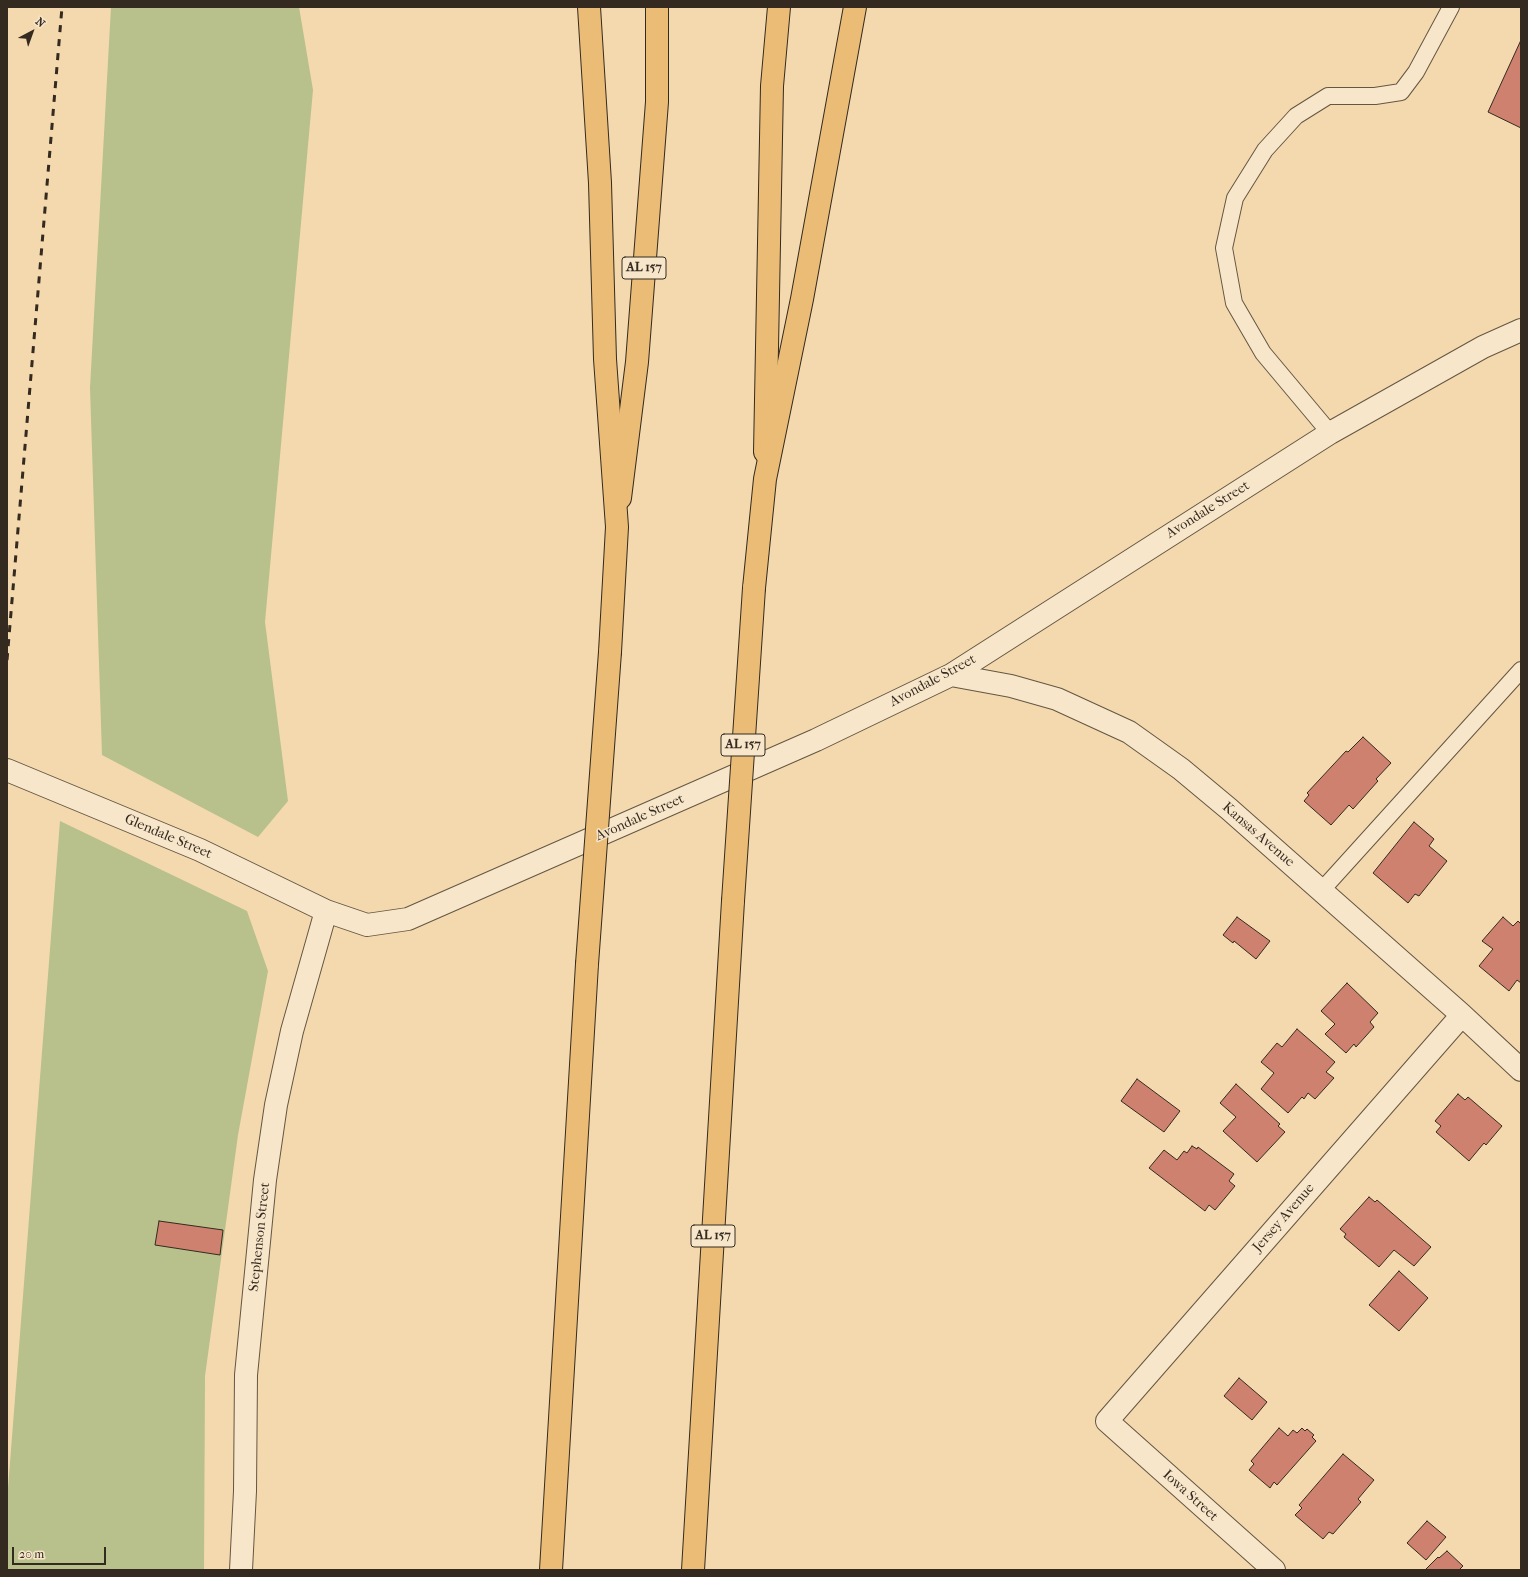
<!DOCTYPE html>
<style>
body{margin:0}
#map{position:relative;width:1528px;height:1577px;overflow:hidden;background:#f3d9ad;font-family:"IM FELL French Canon",serif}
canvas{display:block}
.frame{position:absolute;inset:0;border:8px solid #342a20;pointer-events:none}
.north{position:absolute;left:12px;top:12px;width:40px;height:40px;-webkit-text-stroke:3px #f7e6ca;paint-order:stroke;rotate:41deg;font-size:11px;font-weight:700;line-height:16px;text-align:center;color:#342a20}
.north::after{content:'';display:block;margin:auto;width:14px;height:18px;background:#342a20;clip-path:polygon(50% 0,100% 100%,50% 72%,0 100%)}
.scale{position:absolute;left:12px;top:1547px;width:94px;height:18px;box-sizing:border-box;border:2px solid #342a20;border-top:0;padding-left:5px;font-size:12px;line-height:14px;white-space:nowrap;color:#342a20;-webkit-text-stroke:3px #f7e6ca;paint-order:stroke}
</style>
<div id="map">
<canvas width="1528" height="1577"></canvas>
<div class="frame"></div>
<div class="north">N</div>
<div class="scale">20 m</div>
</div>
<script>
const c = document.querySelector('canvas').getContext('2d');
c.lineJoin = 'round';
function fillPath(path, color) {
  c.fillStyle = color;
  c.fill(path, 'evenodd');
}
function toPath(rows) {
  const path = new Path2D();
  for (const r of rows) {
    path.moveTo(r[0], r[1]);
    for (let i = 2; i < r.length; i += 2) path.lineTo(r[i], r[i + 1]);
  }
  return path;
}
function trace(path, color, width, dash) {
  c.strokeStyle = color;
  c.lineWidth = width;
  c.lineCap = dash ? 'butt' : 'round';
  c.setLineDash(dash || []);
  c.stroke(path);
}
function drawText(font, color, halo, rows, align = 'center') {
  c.font = font + ' "IM FELL French Canon",serif';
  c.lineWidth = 3;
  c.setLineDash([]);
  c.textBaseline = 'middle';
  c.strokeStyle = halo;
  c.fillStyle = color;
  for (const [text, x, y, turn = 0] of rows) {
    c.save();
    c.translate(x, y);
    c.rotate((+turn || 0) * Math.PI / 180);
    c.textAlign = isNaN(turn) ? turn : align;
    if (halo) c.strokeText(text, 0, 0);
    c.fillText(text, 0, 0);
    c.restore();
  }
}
const green = toPath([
 [111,7,299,7,313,90,265,622,288,801,258,837,102,755,90,388],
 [60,821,247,911,268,971,238,1135,205,1376,204,1570,7,1570,7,1501]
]);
const building = toPath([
 [1521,40,1521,128,1488,112,1521,40],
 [1363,737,1391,763,1376,779,1378,781,1353,809,1349,805,1331,825,1304,801,1309,795,1307,793,1346,751,1348,752,1363,737],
 [1414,822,1434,839,1429,846,1447,861,1419,896,1415,894,1408,903,1373,873,1414,822],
 [1237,917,1270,941,1256,959,1234,941,1233,943,1223,935,1237,917],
 [1503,917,1513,926,1518,921,1521,924,1521,983,1517,980,1509,991,1479,966,1493,949,1482,941,1503,917],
 [1347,983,1378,1013,1370,1022,1374,1027,1356,1047,1354,1044,1346,1053,1325,1034,1335,1024,1321,1011,1347,983],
 [1297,1029,1335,1062,1326,1072,1334,1078,1315,1099,1308,1093,1304,1099,1302,1097,1288,1113,1261,1089,1274,1073,1261,1062,1277,1043,1282,1047,1297,1029],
 [1137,1079,1180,1111,1164,1132,1121,1101,1137,1079],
 [1236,1084,1280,1124,1278,1126,1285,1132,1257,1162,1223,1131,1236,1117,1220,1103,1236,1084],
 [1458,1094,1465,1100,1468,1097,1502,1126,1486,1145,1484,1143,1469,1161,1436,1132,1441,1126,1435,1121,1458,1094],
 [1192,1146,1197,1149,1198,1147,1234,1174,1229,1181,1235,1186,1215,1210,1209,1205,1205,1211,1149,1168,1164,1150,1177,1160,1184,1151,1187,1153,1192,1146],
 [1369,1197,1375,1202,1377,1200,1431,1247,1414,1266,1394,1250,1379,1267,1344,1237,1346,1234,1340,1229,1369,1197],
 [159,1221,223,1230,220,1255,155,1245,159,1221],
 [1399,1271,1428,1298,1399,1331,1369,1305,1399,1271],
 [1239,1378,1267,1402,1252,1420,1224,1396,1239,1378],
 [1279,1428,1288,1436,1293,1430,1297,1433,1302,1428,1305,1431,1307,1429,1314,1435,1312,1437,1316,1441,1277,1485,1274,1482,1270,1488,1249,1470,1254,1464,1251,1461,1279,1428],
 [1343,1454,1374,1480,1358,1499,1361,1502,1333,1534,1329,1532,1323,1539,1295,1515,1302,1508,1299,1505,1343,1454],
 [1427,1521,1446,1537,1426,1560,1407,1543,1427,1521],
 [1447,1551,1463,1566,1459,1570,1425,1570,1438,1557,1439,1558,1447,1551]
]);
const lane = toPath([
 [1330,433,1263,353,1234,303,1224,248,1235,198,1265,150,1296,116,1328,96,1375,96,1401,92,1416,72,1451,7],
 [1321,891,1521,670]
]);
const street = toPath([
 [951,675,1011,686,1057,699,1129,732,1181,769,1229,809,1462,1015,1521,1070],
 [7,770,200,850,326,911,367,925,408,919,816,740,951,675,1330,433,1483,347,1521,330],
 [241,1570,245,1491,246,1375,265,1180,276,1105,292,1031,326,911],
 [1274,1570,1107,1421,1462,1015]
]);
const primary = toPath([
 [765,452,772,86,779,7],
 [620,498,637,362,657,102,657,7]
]);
const highway = toPath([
 [589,7,600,183,605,359,617,527,610,652],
 [754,588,765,479,802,299,855,7],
 [551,1570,587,964],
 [693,1570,733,901]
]);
const rail = toPath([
 [7,660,62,7]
]);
const highwayBridge = toPath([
 [733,901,754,588],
 [587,964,610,652]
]);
const shields = [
 [644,268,44],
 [743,745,44],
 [713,1236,44]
];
const shieldNames = [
 ["AL 157",644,268],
 ["AL 157",743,745],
 ["AL 157",713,1236]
];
const streetNames = [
 ["Avondale Street",1208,510,-32],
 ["Avondale Street",933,681,-28],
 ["Avondale Street",640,818,-24],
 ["Kansas Avenue",1258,835,41],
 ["Glendale Street",168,837,23],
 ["Jersey Avenue",1284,1218,-49],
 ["Stephenson Street",260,1237,-84],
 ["Iowa Street",1190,1496,42]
];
fillPath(green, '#b8c08c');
fillPath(building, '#ce816e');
trace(building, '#342a20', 1);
trace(lane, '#645643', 18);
trace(street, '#645643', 24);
trace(primary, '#342a20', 24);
trace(highway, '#342a20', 24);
trace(lane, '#f7e6ca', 16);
trace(street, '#f7e6ca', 22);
trace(primary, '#eabc76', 22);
trace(highway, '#eabc76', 22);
trace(rail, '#342a20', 3, [7, 7]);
trace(highwayBridge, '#342a20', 24, []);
trace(highwayBridge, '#eabc76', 22);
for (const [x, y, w] of shields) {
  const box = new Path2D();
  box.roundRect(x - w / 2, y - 11, w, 22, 3);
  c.fillStyle = '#f7e6ca';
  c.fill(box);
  trace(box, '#342a20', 1);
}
drawText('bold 13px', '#342a20', null, shieldNames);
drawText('14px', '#342a20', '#f7e6ca', streetNames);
</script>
